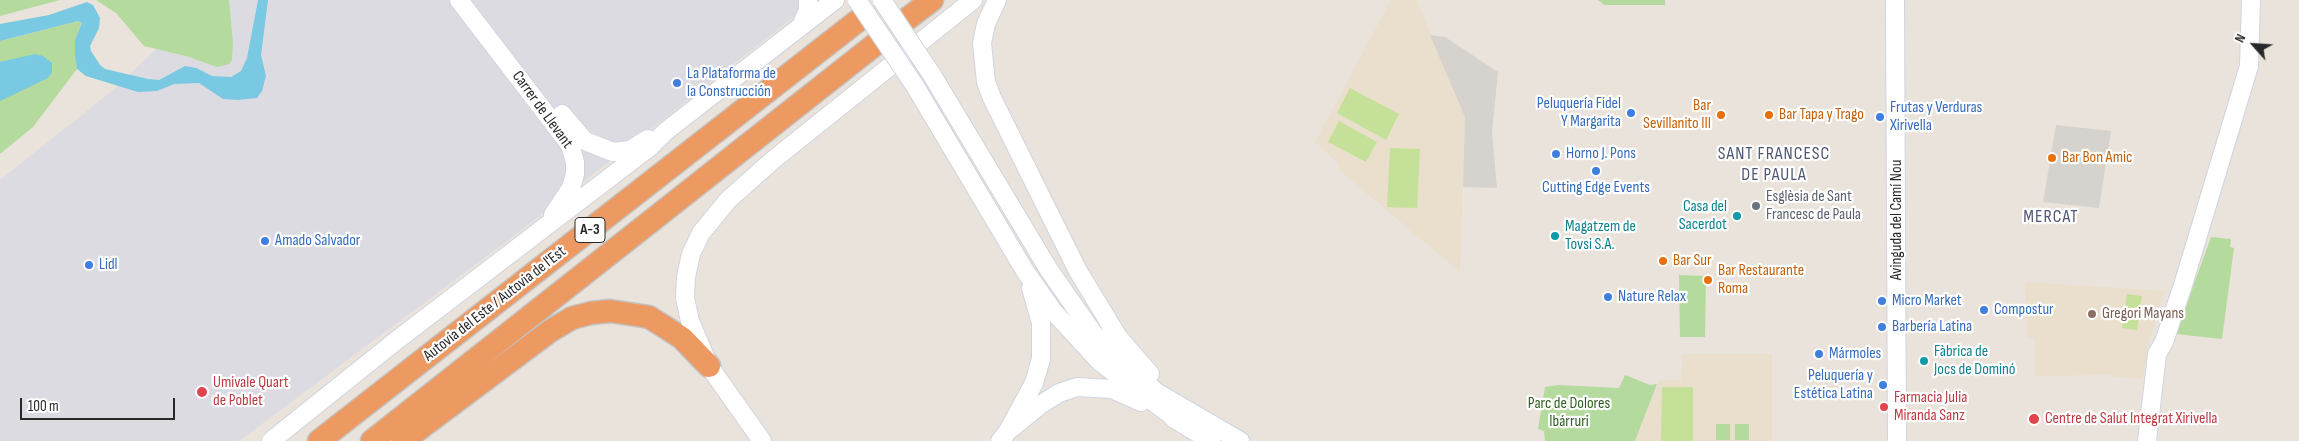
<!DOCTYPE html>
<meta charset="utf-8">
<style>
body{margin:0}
#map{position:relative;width:2299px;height:441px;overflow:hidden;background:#e9e3db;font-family:"Sofia Sans Condensed",sans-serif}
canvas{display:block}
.north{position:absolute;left:2229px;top:20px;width:50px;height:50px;-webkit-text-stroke:4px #fff;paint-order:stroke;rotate:296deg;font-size:14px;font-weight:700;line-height:20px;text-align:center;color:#282828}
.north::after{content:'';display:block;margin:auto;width:18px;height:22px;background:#282828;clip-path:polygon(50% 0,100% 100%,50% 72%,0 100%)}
.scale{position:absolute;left:20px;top:398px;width:155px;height:22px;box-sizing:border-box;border:2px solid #282828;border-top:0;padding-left:6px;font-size:15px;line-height:18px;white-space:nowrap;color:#282828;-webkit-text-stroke:4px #fff;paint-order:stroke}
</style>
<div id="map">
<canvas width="2299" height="441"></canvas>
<div class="north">N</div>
<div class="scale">100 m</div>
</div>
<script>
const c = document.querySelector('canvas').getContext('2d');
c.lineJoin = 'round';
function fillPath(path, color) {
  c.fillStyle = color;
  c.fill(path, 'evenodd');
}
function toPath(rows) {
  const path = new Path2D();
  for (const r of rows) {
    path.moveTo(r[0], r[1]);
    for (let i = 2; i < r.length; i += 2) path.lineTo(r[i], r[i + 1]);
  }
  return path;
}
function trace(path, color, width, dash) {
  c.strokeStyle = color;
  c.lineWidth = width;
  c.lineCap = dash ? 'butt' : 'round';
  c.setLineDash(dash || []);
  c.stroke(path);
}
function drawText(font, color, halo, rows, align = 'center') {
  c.font = font + ' "Sofia Sans Condensed",sans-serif';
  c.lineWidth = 4.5;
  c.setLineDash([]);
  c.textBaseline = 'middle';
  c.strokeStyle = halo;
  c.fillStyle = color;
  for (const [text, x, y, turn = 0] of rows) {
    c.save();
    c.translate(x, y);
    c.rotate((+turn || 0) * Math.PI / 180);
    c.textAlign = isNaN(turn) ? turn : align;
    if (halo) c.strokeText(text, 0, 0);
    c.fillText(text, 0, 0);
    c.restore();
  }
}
const industrial = toPath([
 [208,0,813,0,814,1,528,225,239,441,0,441,0,180,112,91]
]);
const education = toPath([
 [1391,0,1417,0,1465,117,1460,272,1339,170,1338,163,1315,142],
 [2025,282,2164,291,2147,350,2143,379,2113,377,2112,375,2034,376,2035,338,2027,337],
 [1682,354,1772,354,1772,441,1635,441,1659,380,1681,380]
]);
const green = toPath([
 [0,0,60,0,0,16],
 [96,0,229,0,233,43,232,60,229,64,217,67,186,56,144,46,116,13],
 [1598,0,1665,0,1665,5,1604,5],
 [78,21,82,23,75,40,77,69,33,127,0,154,0,41],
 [2211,237,2231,239,2230,247,2234,248,2222,339,2176,334],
 [1679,275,1706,276,1705,337,1680,337],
 [1625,375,1650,385,1657,384,1635,441,1545,441,1544,431,1538,429,1545,387,1558,385,1619,388],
 [1716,424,1730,424,1730,440,1716,440],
 [1735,424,1749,424,1749,440,1735,440]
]);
const pitch = toPath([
 [1350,88,1399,114,1386,140,1337,113],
 [1339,121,1377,142,1366,162,1328,142],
 [1390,148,1420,149,1417,208,1387,207],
 [2127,294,2142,296,2137,330,2122,328],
 [1662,387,1693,387,1693,441,1661,441]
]);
const plaza = toPath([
 [1430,35,1445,37,1498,72,1492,132,1497,188,1463,187,1465,117],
 [2056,125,2111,131,2099,208,2043,202]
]);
const water = toPath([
 [258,0,268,0,261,55,266,76,262,91,257,98,238,100,223,99,199,83,174,84,157,91,138,92,86,76,77,69,75,55,75,40,82,23,78,21,0,41,0,24,49,15,87,2,93,5,100,18,99,28,90,46,91,51,100,65,105,69,148,79,159,80,185,66,196,68,212,76,231,77,241,71,247,58],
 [35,54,43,56,52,63,52,72,48,78,0,101,0,62]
]);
const secondary = toPath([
 [459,0,570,145,575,162,575,174,571,188,553,215],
 [997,0,986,24,982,43,986,82,992,98,1078,271,1118,337,1150,374],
 [1895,0,1897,441],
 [801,26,808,10,808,0],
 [932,75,1049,270,1093,333,1156,392,1240,441],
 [915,86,1025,271,1053,311,1100,362,1183,424],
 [562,114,585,141,613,152,630,150,648,139],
 [1173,418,1211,441],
 [1008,431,1040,405,1059,393,1077,387,1112,389,1141,402],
 [271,441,397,340,651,146,666,131,835,0],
 [762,441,709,366,690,321,685,298,686,277,691,254,701,233,728,200,773,160,973,0],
 [1000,441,1008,431,1034,383,1041,359,1041,323,1031,288],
 [2147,441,2157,354,2164,342,2183,285,2249,66,2251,0]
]);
const highway = toPath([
 [907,19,932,0],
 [319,441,860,19],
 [372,441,877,43],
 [403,441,550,331,572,318,591,313,610,311,649,317,682,338,709,366]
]);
const secondaryBridge = toPath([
 [857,0,915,86],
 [882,0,932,75]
]);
const markers = [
 [677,83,5,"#3f7fe0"],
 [1631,113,5,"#3f7fe0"],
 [1721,115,5,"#e8710a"],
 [1769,115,5,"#e8710a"],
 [1880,117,5,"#3f7fe0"],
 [1556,154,5,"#3f7fe0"],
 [2052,158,5,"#e8710a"],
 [1596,171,5,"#3f7fe0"],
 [1756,206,5,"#6b7280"],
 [1737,216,5,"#0f9aa8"],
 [1555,236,5,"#0f9aa8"],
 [265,241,5,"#3f7fe0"],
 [1663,261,5,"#e8710a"],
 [89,265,5,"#3f7fe0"],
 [1708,280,5,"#e8710a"],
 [1608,297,5,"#3f7fe0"],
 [1882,301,5,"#3f7fe0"],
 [1984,310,5,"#3f7fe0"],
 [2092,314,5,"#8d6e63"],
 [1882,327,5,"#3f7fe0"],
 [1819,354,5,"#3f7fe0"],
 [1924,361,5,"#0f9aa8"],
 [1883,385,5,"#3f7fe0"],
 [202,392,6,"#e0444e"],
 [1884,407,5,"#e0444e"],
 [2034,419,6,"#e0444e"]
];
const shields = [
 [590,230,30]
];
const shieldNames = [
 ["A-3",590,230]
];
const shopNames = [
 ["La Plataforma de",687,74],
 ["la Construcción",687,92],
 ["Peluquería Fidel",1621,104,"right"],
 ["Y Margarita",1621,122,"right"],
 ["Frutas y Verduras",1890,108],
 ["Xirivella",1890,126],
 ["Horno J. Pons",1566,154],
 ["Cutting Edge Events",1596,188,"center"],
 ["Amado Salvador",275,241],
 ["Lidl",99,265],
 ["Nature Relax",1618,297],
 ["Micro Market",1892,301],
 ["Compostur",1994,310],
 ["Barbería Latina",1892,327],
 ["Mármoles",1829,354],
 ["Peluquería y",1873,376,"right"],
 ["Estética Latina",1873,394,"right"]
];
const foodNames = [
 ["Bar",1711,106,"right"],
 ["Sevillanito III",1711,124,"right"],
 ["Bar Tapa y Trago",1779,115],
 ["Bar Bon Amic",2062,158],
 ["Bar Sur",1673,261],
 ["Bar Restaurante",1718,271],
 ["Roma",1718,289]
];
const streetNames = [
 ["Carrer de Llevant",542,110,54],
 ["Avinguda del Camí Nou",1897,220,-90],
 ["Autovía del Este / Autovia de l'Est",495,304,-38]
];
const worshipNames = [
 ["Esglèsia de Sant",1766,197],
 ["Francesc de Paula",1766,215]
];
const cultureNames = [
 ["Casa del",1727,207,"right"],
 ["Sacerdot",1727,225,"right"],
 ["Magatzem de",1565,227],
 ["Tovsi S.A.",1565,245],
 ["Fàbrica de",1934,352],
 ["Jocs de Dominó",1934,370]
];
const educationNames = [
 ["Gregori Mayans",2102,314]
];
const healthNames = [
 ["Umivale Quart",213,383],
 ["de Poblet",213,401],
 ["Farmacia Julia",1894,398],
 ["Miranda Sanz",1894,416],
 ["Centre de Salut Integrat Xirivella",2045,419]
];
const parkNames = [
 ["Parc de Dolores",1569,404],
 ["Ibárruri",1569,422]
];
const neighbourhoodNames = [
 ["SANT FRANCESC",1774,154],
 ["DE PAULA",1774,175],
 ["MERCAT",2051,217]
];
fillPath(industrial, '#dddbe2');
fillPath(education, '#e9dfcc');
fillPath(green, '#b4db9d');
fillPath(pitch, '#c5e199');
fillPath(plaza, '#d6d2cd');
fillPath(water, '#78c9e1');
trace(secondary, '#d1d4e0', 20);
trace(highway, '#c3c3c3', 25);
trace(secondary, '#fff', 18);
trace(highway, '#ed9962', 22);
trace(secondaryBridge, '#d1d4e0', 20, []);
trace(secondaryBridge, '#fff', 18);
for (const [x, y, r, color] of markers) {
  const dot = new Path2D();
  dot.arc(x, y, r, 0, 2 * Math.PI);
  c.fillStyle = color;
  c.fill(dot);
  trace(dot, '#fff', 2);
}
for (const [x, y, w] of shields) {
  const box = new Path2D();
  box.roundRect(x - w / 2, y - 12.5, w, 25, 4);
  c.fillStyle = '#fff';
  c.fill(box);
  trace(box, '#282828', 1);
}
drawText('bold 15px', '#282828', null, shieldNames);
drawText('16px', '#366cbe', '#fff', shopNames, 'left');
drawText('16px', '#c56008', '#fff', foodNames, 'left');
drawText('16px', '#282828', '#fff', streetNames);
drawText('16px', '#5b616d', '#fff', worshipNames, 'left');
drawText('16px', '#0d838f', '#fff', cultureNames, 'left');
drawText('16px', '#785e54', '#fff', educationNames, 'left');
drawText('16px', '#be3a42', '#fff', healthNames, 'left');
drawText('16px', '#2f5d20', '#fff', parkNames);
c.letterSpacing = '1px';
drawText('18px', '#4e5674', '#fff', neighbourhoodNames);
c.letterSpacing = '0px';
</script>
